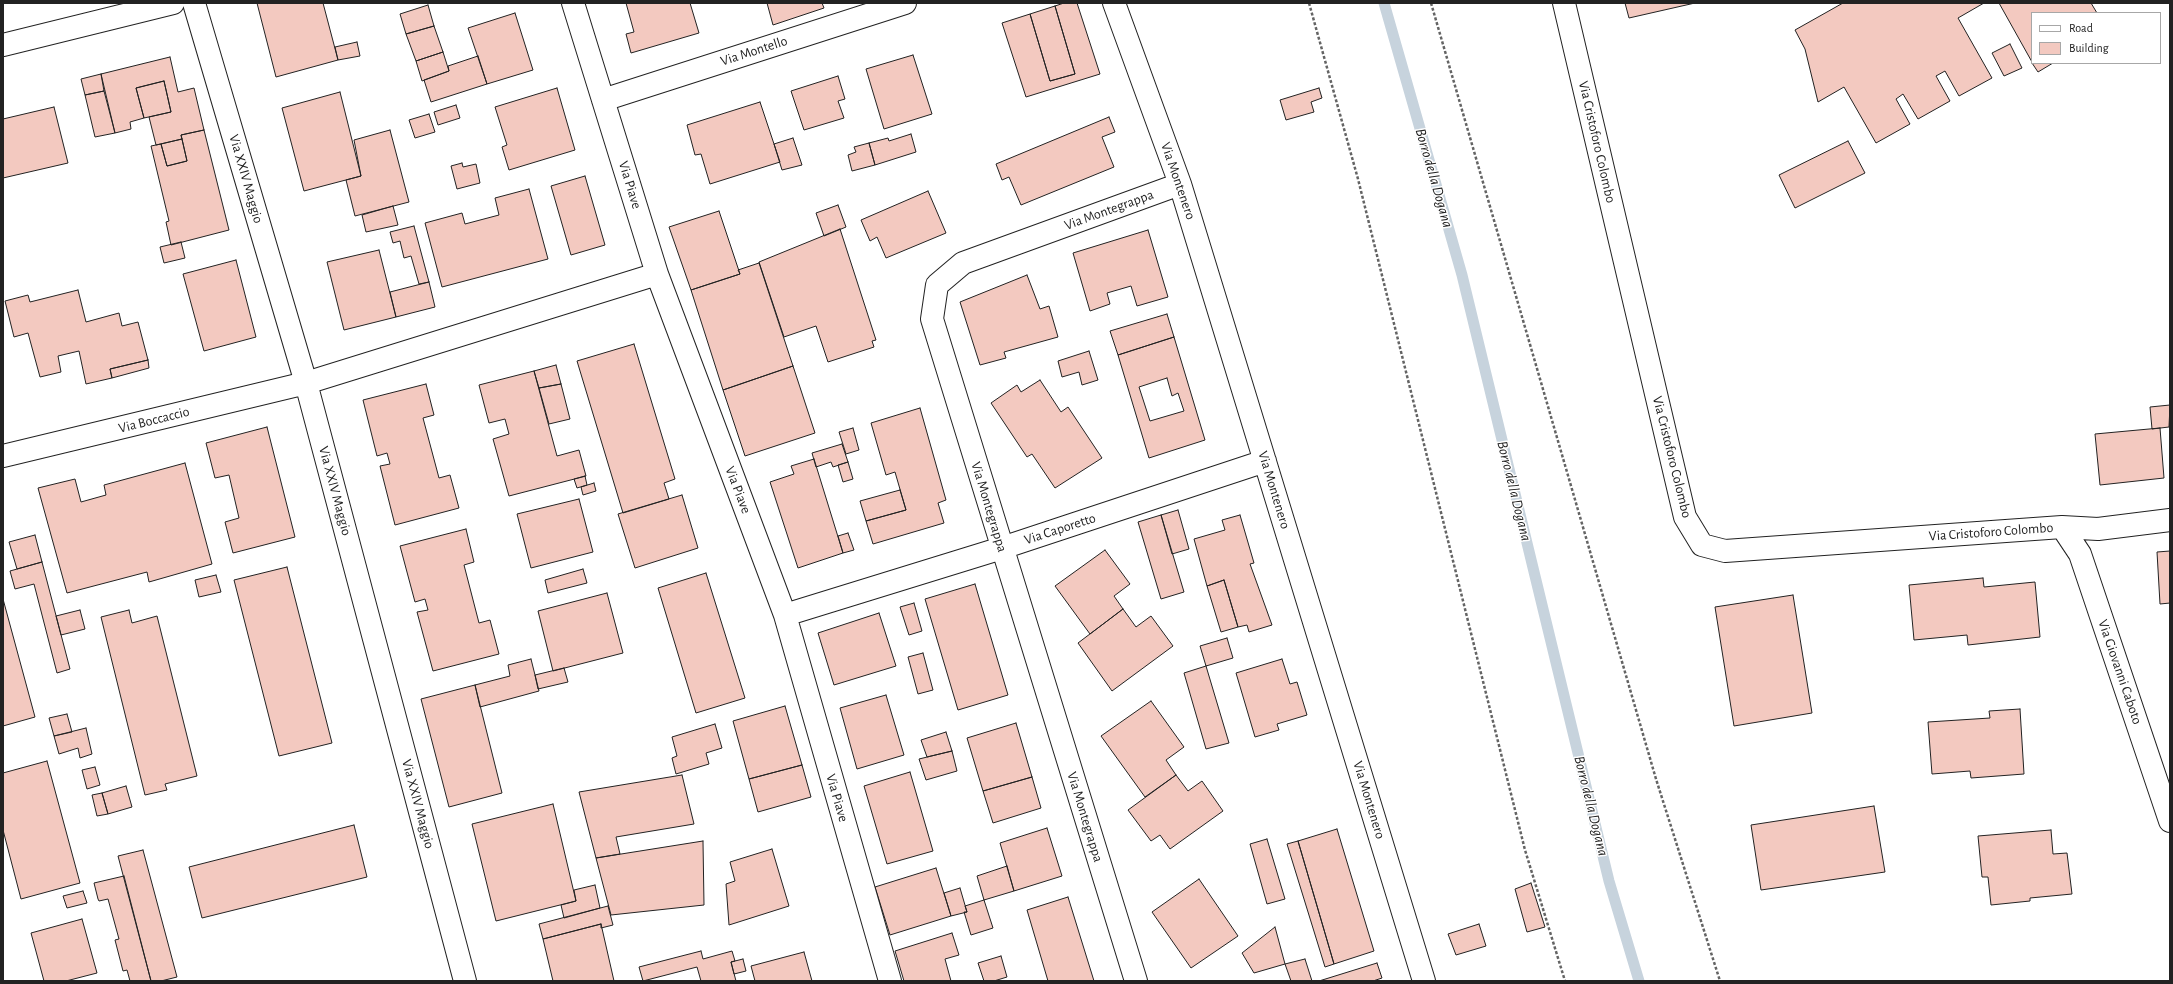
<!DOCTYPE html>
<style>
body{margin:0}
#map{position:relative;width:2173px;height:984px;overflow:hidden;background:#fff;font-family:"Alegreya Sans",sans-serif}
canvas{display:block}
.frame{position:absolute;inset:0;border:4px solid #222;pointer-events:none}
.legend{position:absolute;left:2031px;top:12px;width:130px;height:52px;box-sizing:border-box;background:#fff;border:1px solid #a7a7a7;margin:0;padding:5px 7px;list-style:none;font-size:12px;color:#222}
.legend li{display:flex;align-items:center;gap:8px;height:20px}
.legend b{width:20px;border:1px solid #a7a7a7}
</style>
<div id="map">
<canvas width="2173" height="984"></canvas>
<div class="frame"></div>
<ul class="legend">
<li><b style="height:5px;background:#fff"></b>Road</li>
<li><b style="height:11px;background:#f3c9c0"></b>Building</li>
</ul>
</div>
<script>
const c = document.querySelector('canvas').getContext('2d');
c.lineJoin = 'round';
function toPath(rows) {
  const path = new Path2D();
  for (const r of rows) {
    path.moveTo(r[0], r[1]);
    for (let i = 2; i < r.length; i += 2) path.lineTo(r[i], r[i + 1]);
  }
  return path;
}
function trace(path, color, width, dash) {
  c.strokeStyle = color;
  c.lineWidth = width;
  c.lineCap = dash ? 'butt' : 'round';
  c.setLineDash(dash || []);
  c.stroke(path);
}
function fillPath(path, color) {
  c.fillStyle = color;
  c.fill(path, 'evenodd');
}
function drawText(font, color, halo, rows, align = 'center') {
  c.font = font + ' "Alegreya Sans",sans-serif';
  c.lineWidth = 3;
  c.setLineDash([]);
  c.textBaseline = 'middle';
  c.strokeStyle = halo;
  c.fillStyle = color;
  for (const [text, x, y, turn = 0] of rows) {
    c.save();
    c.translate(x, y);
    c.rotate((+turn || 0) * Math.PI / 180);
    c.textAlign = isNaN(turn) ? turn : align;
    if (halo) c.strokeText(text, 0, 0);
    c.fillText(text, 0, 0);
    c.restore();
  }
}
const stream = toPath([
 [1384,3,1462,275,1609,881,1639,981]
]);
const building = toPath([
 [257,3,323,3,338,60,276,77,257,3],
 [626,3,690,3,699,33,631,53,626,34,634,32,626,3],
 [767,3,822,3,824,8,773,25,767,3],
 [1064,3,1077,3,1100,74,1026,97,1002,23,1030,14,1050,81,1075,74,1055,6,1064,3],
 [1625,3,1695,3,1629,18,1625,3],
 [1843,3,1984,3,1958,18,1992,78,1959,96,1945,71,1936,76,1950,101,1918,119,1903,94,1896,99,1910,124,1876,143,1844,87,1818,102,1805,49,1795,30,1843,3],
 [1999,3,2091,3,2097,13,2032,13,2032,62,1999,3],
 [428,5,434,26,406,34,400,14,428,5],
 [1055,6,1075,74,1050,81,1030,14,1055,6],
 [515,13,533,70,487,84,468,28,515,13],
 [434,26,443,52,416,61,406,34,434,26],
 [357,42,360,56,338,60,335,47,357,42],
 [2010,44,2022,68,2004,76,1992,53,2010,44],
 [443,52,449,71,422,81,416,61,443,52],
 [913,55,932,114,884,129,866,69,913,55],
 [478,56,487,84,431,102,424,80,449,71,448,66,478,56],
 [170,57,178,92,194,88,204,130,181,135,182,139,156,145,149,117,171,112,164,81,136,88,144,118,130,122,131,129,115,133,101,74,170,57],
 [2032,63,2053,63,2038,72,2032,63],
 [101,74,104,91,85,95,81,79,101,74],
 [838,76,845,99,838,101,844,118,804,130,791,91,838,76],
 [164,81,171,112,144,118,136,88,164,81],
 [557,88,575,150,509,170,502,147,507,145,495,107,557,88],
 [1319,88,1322,98,1311,102,1314,112,1286,120,1280,100,1319,88],
 [104,91,115,133,95,137,85,95,104,91],
 [340,92,361,176,304,191,282,108,340,92],
 [760,102,780,162,710,184,701,154,695,155,687,125,760,102],
 [456,105,460,118,438,125,434,112,456,105],
 [54,107,68,163,3,178,3,119,54,107],
 [429,114,435,132,415,138,409,120,429,114],
 [1109,117,1115,132,1102,137,1114,167,1021,205,1009,177,1002,180,996,164,1109,117],
 [204,130,229,230,171,245,166,222,169,221,151,146,161,144,167,166,187,161,181,135,204,130],
 [390,130,409,202,355,216,346,180,361,176,354,140,390,130],
 [911,134,916,152,875,165,869,143,888,138,889,141,911,134],
 [793,138,802,165,782,170,774,144,793,138],
 [182,139,187,161,167,166,161,144,182,139],
 [1848,141,1865,173,1795,208,1779,175,1848,141],
 [869,143,875,165,852,171,848,155,856,152,854,147,869,143],
 [462,163,463,167,476,164,480,183,457,189,451,166,462,163],
 [585,176,605,245,571,255,551,186,585,176],
 [529,189,548,259,442,287,425,223,462,213,465,224,499,215,495,198,529,189],
 [928,191,946,233,886,258,877,237,870,241,861,220,928,191],
 [838,205,846,227,824,236,816,213,838,205],
 [393,206,398,225,366,232,362,215,393,206],
 [719,211,740,274,691,290,669,227,719,211],
 [414,226,429,282,419,284,411,256,404,258,400,241,393,243,390,232,414,226],
 [840,229,876,340,872,341,874,347,828,362,816,326,784,337,759,262,840,229],
 [1148,230,1168,297,1137,306,1131,286,1107,293,1110,304,1090,311,1073,253,1148,230],
 [181,242,185,258,164,263,160,247,181,242],
 [379,250,396,317,344,330,327,262,379,250],
 [236,260,256,337,204,351,183,274,236,260],
 [759,263,793,366,723,390,691,290,740,274,738,270,759,263],
 [1027,275,1040,309,1049,306,1058,337,1004,352,1006,358,980,365,960,302,1027,275],
 [429,282,435,307,396,317,390,292,429,282],
 [78,290,86,322,119,313,122,326,138,322,148,360,110,369,112,378,86,384,79,351,58,356,61,372,40,377,28,333,14,337,5,301,28,295,30,302,78,290],
 [1167,314,1174,337,1118,355,1110,331,1167,314],
 [1174,337,1205,440,1149,458,1118,355,1174,337],
 [1167,378,1172,396,1178,393,1184,411,1150,421,1139,387,1167,378],
 [634,344,675,479,664,483,669,499,623,513,577,361,634,344],
 [1089,351,1098,380,1082,385,1079,372,1062,377,1058,361,1089,351],
 [148,360,149,368,112,378,110,369,148,360],
 [556,365,561,384,539,388,534,371,556,365],
 [793,366,815,433,745,456,723,390,793,366],
 [534,371,557,456,579,450,586,476,509,496,493,439,509,434,505,419,489,423,479,385,534,371],
 [1040,380,1061,412,1068,407,1102,458,1055,488,1032,454,1027,457,991,403,1017,385,1021,392,1040,380],
 [426,384,434,415,423,418,439,478,450,475,459,508,395,525,380,466,390,464,387,453,377,456,363,400,426,384],
 [561,384,570,419,549,424,539,388,561,384],
 [2170,405,2169,427,2152,429,2150,407,2170,405],
 [920,408,946,500,938,503,944,523,873,544,866,521,906,510,895,472,886,475,871,423,920,408],
 [267,427,295,537,233,553,225,522,239,518,229,475,215,478,206,443,267,427],
 [853,428,859,450,846,454,839,432,853,428],
 [2160,428,2164,478,2100,485,2095,434,2160,428],
 [842,444,848,462,833,467,831,462,816,467,812,453,842,444],
 [814,459,843,553,798,568,770,482,794,474,791,466,814,459],
 [848,462,853,479,843,482,838,465,848,462],
 [185,463,212,564,149,582,147,572,67,593,38,488,75,479,81,502,106,495,104,485,185,463],
 [585,476,587,485,577,488,574,479,585,476],
 [594,483,596,491,583,495,581,487,594,483],
 [900,490,906,510,866,521,860,501,900,490],
 [682,495,698,548,635,568,618,514,682,495],
 [579,499,593,552,531,568,517,514,579,499],
 [1178,510,1189,549,1172,554,1161,515,1178,510],
 [1161,515,1184,592,1161,599,1138,522,1161,515],
 [1240,515,1254,563,1250,564,1272,625,1249,632,1247,625,1238,627,1224,580,1207,586,1194,539,1225,530,1222,520,1240,515],
 [466,529,474,562,464,565,479,623,490,620,499,654,433,671,417,612,428,610,425,599,415,602,400,546,466,529],
 [848,533,854,550,843,553,838,536,848,533],
 [35,535,42,562,17,569,9,542,35,535],
 [1105,550,1130,584,1114,596,1123,609,1090,634,1055,586,1105,550],
 [2170,551,2170,603,2160,604,2157,552,2170,551],
 [42,562,70,669,57,673,34,584,15,589,10,571,42,562],
 [287,567,332,743,279,756,234,580,287,567],
 [583,569,587,583,548,593,545,580,583,569],
 [706,573,745,698,696,713,658,588,706,573],
 [216,575,221,592,199,597,195,580,216,575],
 [1983,578,1984,587,2035,582,2040,637,1968,645,1967,635,1914,640,1909,585,1983,578],
 [1224,580,1238,627,1221,632,1207,586,1224,580],
 [975,584,1008,695,958,710,925,599,975,584],
 [607,593,623,653,553,671,538,611,607,593],
 [1793,595,1812,713,1734,726,1715,607,1793,595],
 [3,599,35,717,3,726,3,599],
 [914,603,922,631,909,635,900,607,914,603],
 [1123,609,1136,627,1151,616,1173,646,1112,691,1078,643,1123,609],
 [80,610,85,629,61,635,56,616,80,610],
 [129,610,132,623,157,616,197,776,165,784,167,790,145,795,101,617,129,610],
 [879,613,896,666,834,685,818,633,879,613],
 [1227,638,1233,658,1206,666,1200,646,1227,638],
 [923,653,933,690,918,694,908,657,923,653],
 [531,659,539,691,480,707,475,685,510,676,508,665,531,659],
 [1282,659,1290,684,1297,682,1307,715,1277,724,1279,730,1255,737,1236,673,1282,659],
 [1206,666,1229,743,1206,749,1184,673,1206,666],
 [564,668,568,682,538,689,535,675,564,668],
 [475,685,502,793,449,807,421,699,475,685],
 [886,695,904,755,857,769,840,708,886,695],
 [1151,701,1184,747,1166,760,1176,775,1145,797,1101,736,1151,701],
 [785,706,802,765,749,779,733,721,785,706],
 [2020,709,2024,774,1971,778,1970,771,1932,774,1928,722,1990,718,1989,711,2020,709],
 [67,714,72,732,54,736,49,718,67,714],
 [1016,723,1032,777,983,791,967,738,1016,723],
 [715,724,722,748,706,753,709,764,676,774,672,758,677,756,672,737,715,724],
 [86,728,92,754,80,758,78,748,59,754,54,736,86,728],
 [946,732,952,751,927,757,921,740,946,732],
 [952,751,957,771,926,780,919,759,952,751],
 [47,761,80,883,21,899,3,830,3,773,47,761],
 [802,765,811,797,758,812,749,779,802,765],
 [95,767,100,785,87,789,82,770,95,767],
 [910,772,933,851,887,864,864,786,910,772],
 [682,775,694,824,616,837,620,854,596,858,579,792,682,775],
 [1176,775,1188,791,1202,781,1223,811,1170,849,1160,835,1151,841,1128,810,1176,775],
 [1032,777,1041,808,993,823,983,791,1032,777],
 [126,786,132,807,108,814,102,793,126,786],
 [102,793,108,814,97,816,92,795,102,793],
 [553,804,576,901,496,921,472,824,553,804],
 [1874,806,1885,872,1761,890,1751,825,1874,806],
 [354,825,367,877,202,918,189,867,354,825],
 [1047,828,1062,876,1014,891,1000,843,1047,828],
 [1337,829,1374,951,1334,964,1298,841,1337,829],
 [2051,830,2053,854,2067,853,2072,894,2030,898,2030,901,1991,905,1988,877,1982,877,1978,836,2051,830],
 [1267,839,1285,899,1267,904,1250,844,1267,839],
 [703,841,704,905,611,915,596,858,703,841],
 [1298,841,1334,964,1325,967,1287,844,1298,841],
 [772,849,789,906,729,925,726,884,735,881,730,862,772,849],
 [143,850,177,977,161,981,151,981,118,856,143,850],
 [1007,866,1014,891,984,900,977,876,1007,866],
 [936,868,951,916,890,935,875,887,936,868],
 [124,876,151,981,130,981,127,970,123,971,115,940,119,939,108,899,99,901,98,899,94,883,124,876],
 [1199,879,1238,936,1191,968,1152,912,1199,879],
 [1531,883,1545,927,1527,932,1515,889,1531,883],
 [595,885,600,908,564,918,561,905,576,901,574,890,595,885],
 [960,888,967,912,951,916,944,893,960,888],
 [83,891,87,903,67,908,63,896,83,891],
 [1068,897,1094,981,1048,981,1027,910,1068,897],
 [984,900,993,928,971,935,964,912,967,912,965,906,984,900],
 [608,906,613,925,601,928,601,924,543,939,539,924,608,906],
 [82,919,97,973,66,981,44,981,31,933,82,919],
 [601,924,614,981,553,981,543,939,601,924],
 [1479,924,1486,946,1456,955,1448,934,1479,924],
 [1275,927,1285,964,1254,973,1242,953,1275,927],
 [952,933,959,955,945,959,951,981,904,981,895,951,952,933],
 [701,951,703,959,732,951,735,961,731,962,736,981,701,981,697,967,643,981,639,967,701,951],
 [804,952,812,981,755,981,751,966,804,952],
 [1001,956,1007,977,994,981,984,981,978,963,1001,956],
 [743,959,746,971,734,974,731,962,743,959],
 [1305,959,1312,981,1291,981,1285,964,1305,959],
 [1377,963,1382,978,1373,981,1319,981,1377,963]
]);
const path = toPath([
 [1309,3,1358,179,1525,850,1565,981],
 [1431,3,1656,779,1720,981]
]);
const minor = toPath([
 [194,3,306,383,465,981],
 [573,3,657,274,785,615,890,981],
 [1114,3,1180,184,1424,981],
 [1564,3,1685,517,1702,545,1725,551,2062,527,2098,529,2170,520],
 [3,45,173,3],
 [603,100,905,3],
 [3,456,306,383,657,274],
 [2062,527,2080,554,2170,821],
 [785,615,1002,548,1265,461],
 [1136,981,932,319,937,285,963,263,1180,184]
]);
const streetNames = [
 ["Via Montello",754,51,-18],
 ["Via Cristoforo Colombo",1597,142,77],
 ["Via XXIV Maggio",246,179,74],
 ["Via Montenero",1178,181,71],
 ["Via Piave",630,185,73],
 ["Via Montegrappa",1109,210,-20],
 ["Via Boccaccio",154,420,-14],
 ["Via Cristoforo Colombo",1672,457,76],
 ["Via Piave",738,490,69],
 ["Via Montenero",1274,490,73],
 ["Via XXIV Maggio",335,491,75],
 ["Via Montegrappa",989,507,73],
 ["Via Caporetto",1060,529,-18],
 ["Via Cristoforo Colombo",1991,532,-4],
 ["Via Giovanni Caboto",2120,672,71],
 ["Via Piave",837,798,74],
 ["Via Montenero",1369,800,73],
 ["Via XXIV Maggio",418,804,75],
 ["Via Montegrappa",1085,817,73]
];
const waterNames = [
 ["Borro della Dogana",1434,178,74],
 ["Borro della Dogana",1514,491,76],
 ["Borro della Dogana",1591,806,76]
];
trace(stream, '#c7d3dd', 11);
fillPath(building, '#f3c9c0');
trace(building, '#222', 1);
trace(minor, '#222', 24);
trace(path, '#646464', 2.5, [3, 2]);
trace(minor, '#fff', 22);
drawText('14px', '#222', '#fff', streetNames);
drawText('italic 15px', '#222', '#fff', waterNames);
</script>
